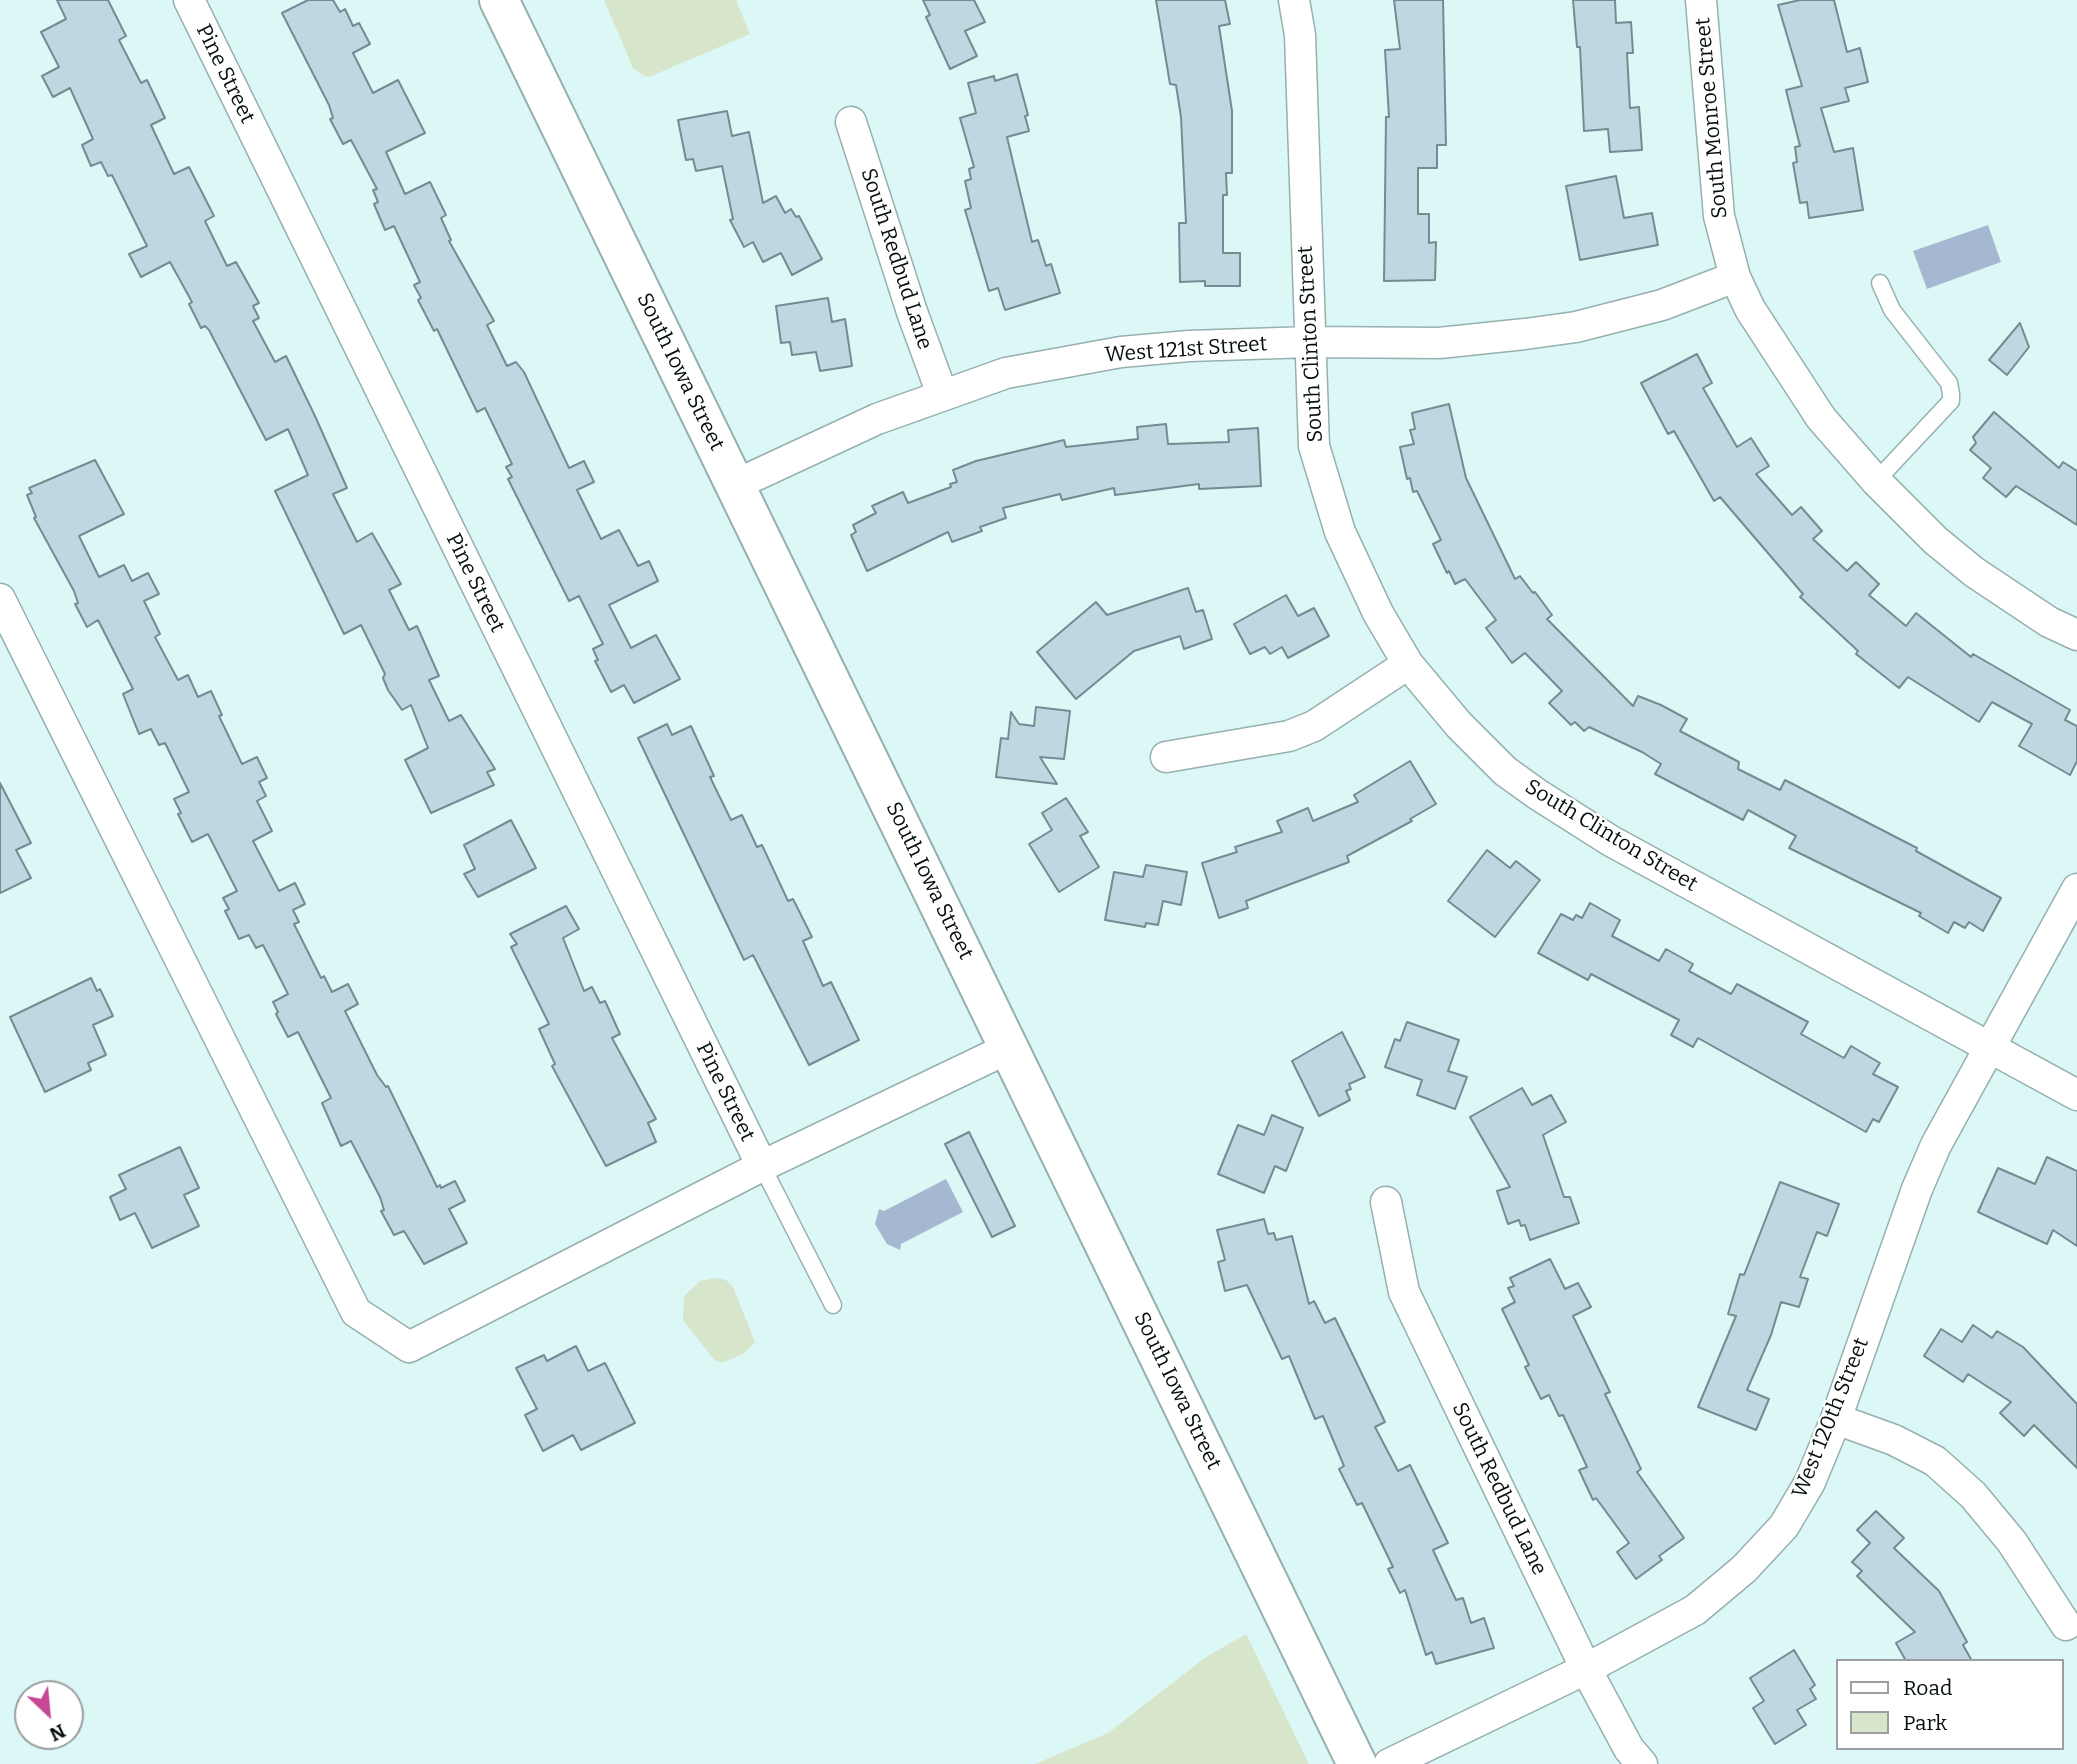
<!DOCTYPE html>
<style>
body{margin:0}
#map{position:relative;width:2077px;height:1764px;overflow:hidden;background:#dcf8f6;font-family:Bitter,serif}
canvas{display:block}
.legend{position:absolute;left:1836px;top:1659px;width:228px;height:91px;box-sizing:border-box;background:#fff;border:2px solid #9b9f9f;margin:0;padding:9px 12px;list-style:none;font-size:21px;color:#060e0e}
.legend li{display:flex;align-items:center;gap:14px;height:35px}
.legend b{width:35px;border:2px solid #9b9f9f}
.north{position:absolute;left:14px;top:1680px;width:70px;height:70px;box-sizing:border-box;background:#fff;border:2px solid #9b9f9f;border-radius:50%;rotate:154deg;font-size:19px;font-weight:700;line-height:28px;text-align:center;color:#060e0e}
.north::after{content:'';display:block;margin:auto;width:24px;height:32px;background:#c74894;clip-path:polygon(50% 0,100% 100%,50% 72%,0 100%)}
</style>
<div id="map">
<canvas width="2077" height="1764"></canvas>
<ul class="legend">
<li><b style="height:9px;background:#fff"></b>Road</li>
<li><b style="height:19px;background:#d7e5cb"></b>Park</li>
</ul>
<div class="north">N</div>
</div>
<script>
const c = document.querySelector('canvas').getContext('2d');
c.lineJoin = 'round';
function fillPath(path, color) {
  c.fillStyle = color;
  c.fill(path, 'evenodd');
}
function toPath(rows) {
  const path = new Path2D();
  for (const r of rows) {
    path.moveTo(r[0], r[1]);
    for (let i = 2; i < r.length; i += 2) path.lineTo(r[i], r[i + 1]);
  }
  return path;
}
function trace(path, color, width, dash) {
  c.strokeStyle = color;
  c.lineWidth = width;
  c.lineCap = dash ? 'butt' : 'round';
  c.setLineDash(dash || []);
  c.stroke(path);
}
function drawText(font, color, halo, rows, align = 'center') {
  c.font = font + ' Bitter,serif';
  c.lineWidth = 5;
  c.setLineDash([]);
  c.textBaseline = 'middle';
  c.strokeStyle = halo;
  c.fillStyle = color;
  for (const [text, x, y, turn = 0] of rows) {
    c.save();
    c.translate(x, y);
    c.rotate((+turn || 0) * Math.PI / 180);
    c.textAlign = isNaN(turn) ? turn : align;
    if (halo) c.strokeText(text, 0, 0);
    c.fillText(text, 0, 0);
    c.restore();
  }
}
const green = toPath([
 [604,0,736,0,750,34,649,77,644,76,633,68],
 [716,1278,726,1280,733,1287,755,1342,743,1354,724,1362,715,1361,683,1320,684,1296,700,1281],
 [1246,1634,1309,1764,1035,1764,1108,1733,1206,1657]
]);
const water = toPath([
 [1988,225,2001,262,1927,289,1913,251],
 [946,1179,963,1212,901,1244,900,1250,887,1244,875,1224,879,1209,884,1211]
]);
const building = toPath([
 [57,0,108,0,126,36,119,40,141,83,147,80,165,118,151,125,174,174,189,167,214,216,205,221,227,266,236,262,259,303,253,306,259,318,253,321,275,362,286,356,315,416,347,488,333,494,357,542,372,533,401,584,389,590,409,630,417,626,439,676,429,680,449,721,461,715,495,769,487,772,494,785,431,813,405,760,428,748,411,705,402,710,388,690,383,678,385,674,361,625,344,634,275,491,308,475,288,429,266,440,209,330,205,326,201,328,189,304,192,302,170,262,141,277,129,254,147,246,112,175,108,176,101,162,91,166,82,145,93,139,70,88,53,97,42,76,59,67,41,32,66,19,57,0],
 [308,0,333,0,340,12,345,9,353,26,359,23,370,44,353,53,373,93,398,80,425,133,386,152,405,194,430,182,446,215,441,218,451,240,449,241,494,321,487,325,507,366,516,362,524,372,569,468,584,461,594,482,577,490,601,539,619,530,638,566,649,561,658,581,609,605,631,648,656,635,680,679,634,703,624,685,611,692,595,661,598,660,593,649,603,644,579,596,569,601,508,479,512,477,506,467,512,464,485,408,477,412,437,329,434,331,418,300,421,298,414,285,420,282,394,226,385,230,374,204,378,202,373,190,377,189,351,140,343,144,330,119,333,118,329,105,282,13,308,0],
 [923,0,974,0,985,22,965,31,977,56,950,69,926,17,930,15,923,0],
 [1156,0,1225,0,1230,24,1219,26,1232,111,1232,173,1226,173,1227,195,1223,195,1223,253,1240,253,1240,286,1205,286,1205,281,1180,282,1179,223,1186,223,1181,117,1176,85,1170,84,1156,0],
 [1394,0,1443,0,1446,145,1437,145,1437,168,1418,168,1418,214,1429,214,1429,243,1436,242,1435,280,1384,281,1386,117,1389,117,1385,50,1400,49,1394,0],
 [1573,0,1615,0,1616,23,1631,22,1633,53,1627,53,1630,108,1639,107,1642,150,1610,152,1608,129,1584,131,1580,47,1577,47,1573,0],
 [1800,0,1834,0,1847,52,1860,48,1868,82,1845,88,1849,101,1821,108,1834,152,1853,148,1863,210,1809,218,1807,202,1800,203,1793,163,1797,162,1795,147,1800,146,1786,90,1802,86,1778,5,1800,0],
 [1017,74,1028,115,1025,116,1029,131,1007,137,1032,242,1038,240,1046,266,1051,264,1060,293,1005,310,998,288,989,291,965,210,971,208,965,181,971,179,969,169,974,167,960,118,976,113,968,83,994,76,995,81,1017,74],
 [727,111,732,136,749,132,763,203,776,196,785,213,791,209,796,217,799,216,822,259,792,275,781,253,763,262,753,242,744,247,730,220,733,219,722,166,696,171,693,159,686,160,678,120,727,111],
 [1616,176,1624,218,1652,213,1658,245,1580,260,1566,186,1616,176],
 [828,298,832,322,845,319,852,366,820,371,816,352,792,355,790,342,781,343,776,306,828,298],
 [2020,323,2029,347,2007,375,1989,360,2020,323],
 [1697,354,1712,383,1703,388,1737,447,1751,438,1769,466,1756,474,1792,515,1801,507,1822,531,1813,539,1847,571,1856,562,1879,584,1869,595,1906,626,1916,613,1971,657,1973,654,2070,710,2065,720,2077,726,2077,761,2070,775,2019,746,2032,724,1992,702,1979,722,1908,677,1899,688,1856,654,1858,651,1800,597,1803,594,1720,497,1714,501,1674,431,1668,434,1641,383,1697,354],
 [1449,404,1466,478,1515,579,1520,576,1533,593,1535,592,1552,615,1547,619,1633,706,1638,696,1661,705,1687,719,1680,731,1739,762,1738,769,1780,790,1785,780,1917,848,1916,851,2001,898,1983,931,1969,922,1965,928,1954,922,1948,933,1919,916,1921,913,1789,848,1796,836,1748,810,1743,820,1655,774,1661,764,1642,752,1589,727,1584,731,1575,722,1571,725,1549,703,1562,691,1525,653,1512,663,1486,628,1496,620,1465,579,1455,584,1449,571,1447,573,1433,544,1441,540,1417,491,1413,492,1410,478,1407,479,1400,447,1414,444,1410,430,1415,429,1412,413,1449,404],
 [1994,412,2059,468,2063,462,2077,471,2077,525,2016,486,2006,497,1983,478,1991,468,1970,450,1976,443,1973,437,1994,412],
 [1166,424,1168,444,1229,442,1228,430,1258,428,1261,486,1199,489,1199,484,1115,495,1114,488,1062,500,1060,494,1003,508,1006,518,980,527,982,531,952,542,948,532,867,571,851,535,856,532,853,525,876,513,872,506,903,492,908,503,951,487,950,484,957,482,953,470,976,461,1064,440,1066,447,1138,439,1137,427,1166,424],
 [95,460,124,514,79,536,99,577,124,565,132,581,148,573,159,594,144,601,160,634,155,637,178,680,188,675,198,697,211,691,222,715,219,716,242,764,257,757,267,778,259,782,266,796,257,801,272,831,253,841,279,891,295,883,305,904,293,910,299,922,294,924,321,978,324,976,332,992,348,984,358,1004,345,1011,377,1075,386,1087,388,1086,437,1187,440,1185,441,1188,455,1181,465,1201,449,1209,467,1243,424,1264,404,1231,394,1235,381,1211,384,1210,380,1197,351,1141,341,1146,322,1103,331,1098,298,1032,288,1037,276,1014,278,1012,273,1002,288,994,263,945,256,948,249,935,239,939,225,911,229,909,223,898,237,891,208,834,192,842,178,814,181,813,174,799,189,792,165,743,159,745,151,729,139,734,123,694,133,689,98,620,87,627,75,604,78,603,74,591,34,518,36,517,27,495,32,493,29,488,95,460],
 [1188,588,1196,612,1203,610,1212,639,1184,649,1180,636,1134,651,1076,699,1037,652,1096,602,1107,615,1188,588],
 [1286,595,1298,616,1314,608,1329,636,1288,658,1282,647,1270,654,1265,647,1250,654,1234,624,1286,595],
 [1036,707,1070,711,1064,759,1040,757,1057,784,996,777,1001,738,1008,739,1011,712,1019,724,1034,726,1036,707],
 [667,724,672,735,691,726,714,776,710,777,731,820,742,815,757,847,762,845,788,901,793,899,812,937,803,941,823,986,831,982,859,1040,809,1065,753,955,744,960,638,738,667,724],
 [1410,761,1436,804,1410,819,1412,821,1347,856,1349,862,1246,901,1248,908,1219,918,1202,863,1237,852,1235,847,1282,832,1277,821,1308,808,1313,821,1358,802,1354,795,1410,761],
 [0,783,31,843,16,850,31,878,0,893,0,783],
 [1066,798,1088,832,1080,836,1099,867,1059,892,1029,844,1052,830,1042,813,1066,798],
 [511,820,536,868,478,897,464,874,475,869,464,845,511,820],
 [1487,850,1510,868,1516,861,1540,880,1495,937,1448,901,1487,850],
 [1146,865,1187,872,1181,905,1163,901,1158,925,1146,923,1145,927,1105,920,1114,872,1143,877,1146,865],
 [1590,903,1620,920,1612,936,1659,961,1666,949,1693,964,1689,971,1731,994,1737,984,1808,1022,1801,1034,1844,1058,1851,1046,1880,1063,1873,1074,1898,1087,1879,1122,1873,1119,1866,1132,1698,1038,1693,1047,1671,1035,1679,1020,1591,974,1588,980,1538,953,1561,914,1573,920,1576,915,1582,918,1590,903],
 [566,906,579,929,563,938,584,991,592,987,600,1003,605,1001,620,1034,612,1038,656,1119,648,1123,656,1142,606,1166,552,1066,555,1064,539,1029,549,1024,511,947,517,944,510,934,566,906],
 [91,978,97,991,100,989,113,1016,93,1025,106,1055,88,1063,91,1070,45,1092,10,1017,91,978],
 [1407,1022,1459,1040,1448,1071,1467,1077,1455,1109,1417,1095,1422,1080,1385,1067,1395,1039,1400,1041,1407,1022],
 [1342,1032,1365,1077,1349,1084,1351,1089,1346,1091,1350,1100,1319,1116,1292,1061,1342,1032],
 [1522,1088,1532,1105,1551,1095,1566,1122,1543,1135,1564,1197,1570,1197,1579,1223,1530,1240,1525,1225,1521,1226,1519,1220,1508,1224,1497,1191,1510,1187,1470,1117,1522,1088],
 [1272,1115,1303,1128,1286,1171,1275,1166,1264,1193,1218,1174,1238,1125,1264,1135,1272,1115],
 [969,1132,1015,1226,992,1237,945,1144,969,1132],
 [180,1147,199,1188,184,1195,199,1226,152,1248,135,1213,120,1220,110,1197,126,1189,119,1175,180,1147],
 [2047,1157,2077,1171,2077,1246,2053,1230,2047,1244,1978,1212,1998,1168,2035,1184,2047,1157],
 [1780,1182,1839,1204,1827,1236,1817,1232,1800,1277,1808,1279,1799,1307,1781,1302,1771,1335,1747,1390,1769,1399,1756,1430,1698,1407,1736,1316,1728,1314,1740,1274,1744,1275,1780,1182],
 [1264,1219,1268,1234,1274,1233,1276,1240,1292,1236,1309,1304,1314,1301,1325,1323,1335,1318,1385,1422,1375,1427,1398,1471,1410,1465,1448,1543,1433,1550,1456,1600,1463,1598,1471,1623,1484,1618,1494,1648,1436,1664,1432,1652,1426,1655,1405,1590,1400,1593,1388,1569,1393,1567,1362,1503,1357,1505,1339,1469,1344,1466,1323,1416,1315,1419,1289,1356,1282,1359,1247,1285,1225,1291,1218,1262,1225,1260,1217,1230,1264,1219],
 [1550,1259,1565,1289,1578,1283,1591,1307,1573,1316,1610,1392,1605,1394,1641,1469,1637,1472,1684,1538,1659,1556,1662,1560,1636,1579,1617,1552,1629,1543,1596,1498,1593,1500,1579,1470,1587,1467,1563,1415,1559,1416,1549,1395,1541,1399,1525,1367,1529,1365,1502,1309,1515,1302,1508,1288,1514,1286,1510,1278,1550,1259],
 [1973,1325,1992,1338,1997,1331,2023,1347,2077,1404,2077,1468,2034,1425,2024,1436,2000,1413,2011,1402,1968,1374,1963,1382,1924,1356,1941,1329,1962,1342,1973,1325],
 [576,1346,588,1371,605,1363,635,1423,581,1450,573,1435,543,1451,525,1415,537,1409,516,1368,544,1355,547,1361,576,1346],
 [1876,1511,1904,1538,1894,1548,1939,1591,1967,1642,1963,1645,1972,1661,1906,1661,1896,1643,1915,1632,1857,1576,1862,1571,1852,1562,1870,1543,1857,1530,1876,1511],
 [1794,1650,1815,1685,1810,1689,1816,1699,1797,1710,1806,1725,1775,1744,1753,1708,1764,1701,1750,1678,1794,1650]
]);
const lane = toPath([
 [1876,481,1951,401,1951,394,1949,383,1892,310,1880,283],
 [762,1166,833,1305]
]);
const street = toPath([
 [189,0,762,1166],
 [1294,0,1300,35,1314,446,1340,532,1378,613,1408,664,1459,725,1505,771,1537,794,1611,841,2077,1095],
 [1701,0,1719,216,1735,277,1750,309,1821,418,1876,481,1935,540,1974,572,2049,622,2077,635],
 [851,122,912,312,942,394],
 [735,485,877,419,1006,373,1121,352,1189,346,1310,342,1439,343,1525,334,1576,327,1662,305,1735,277],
 [0,599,356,1312,409,1347,762,1166,1011,1047],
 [1166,757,1289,736,1314,726,1408,664],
 [1386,1202,1404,1292,1586,1669,1629,1749,1642,1764],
 [1836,1419,1894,1440,1935,1461,1973,1495,2012,1542,2066,1625],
 [1389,1764,1586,1669,1695,1610,1744,1569,1784,1526,1810,1482,1836,1419,1917,1189,1936,1145,2077,889]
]);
const secondary = toPath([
 [499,0,1357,1764]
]);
const streetNames = [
 ["Pine Street",225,74,64],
 ["South Monroe Street",1712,118,-95],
 ["South Redbud Lane",896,259,72],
 ["South Clinton Street",1311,344,-93],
 ["West 121st Street",1186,350,-4],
 ["South Iowa Street",680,372,64],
 ["Pine Street",475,583,64],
 ["South Clinton Street",1611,836,31],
 ["South Iowa Street",929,881,64],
 ["Pine Street",725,1092,64],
 ["South Iowa Street",1177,1391,64],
 ["West 120th Street",1831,1418,-68],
 ["South Redbud Lane",1499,1489,64]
];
fillPath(green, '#d7e5cb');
fillPath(water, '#a4b8d1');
fillPath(building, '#bfd7e1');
trace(building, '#748b93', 2);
trace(lane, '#95b0ae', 19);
trace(street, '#95b0ae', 33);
trace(secondary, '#95b0ae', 42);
trace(lane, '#fff', 16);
trace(street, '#fff', 30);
trace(secondary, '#fff', 38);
drawText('21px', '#060e0e', '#fff', streetNames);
</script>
